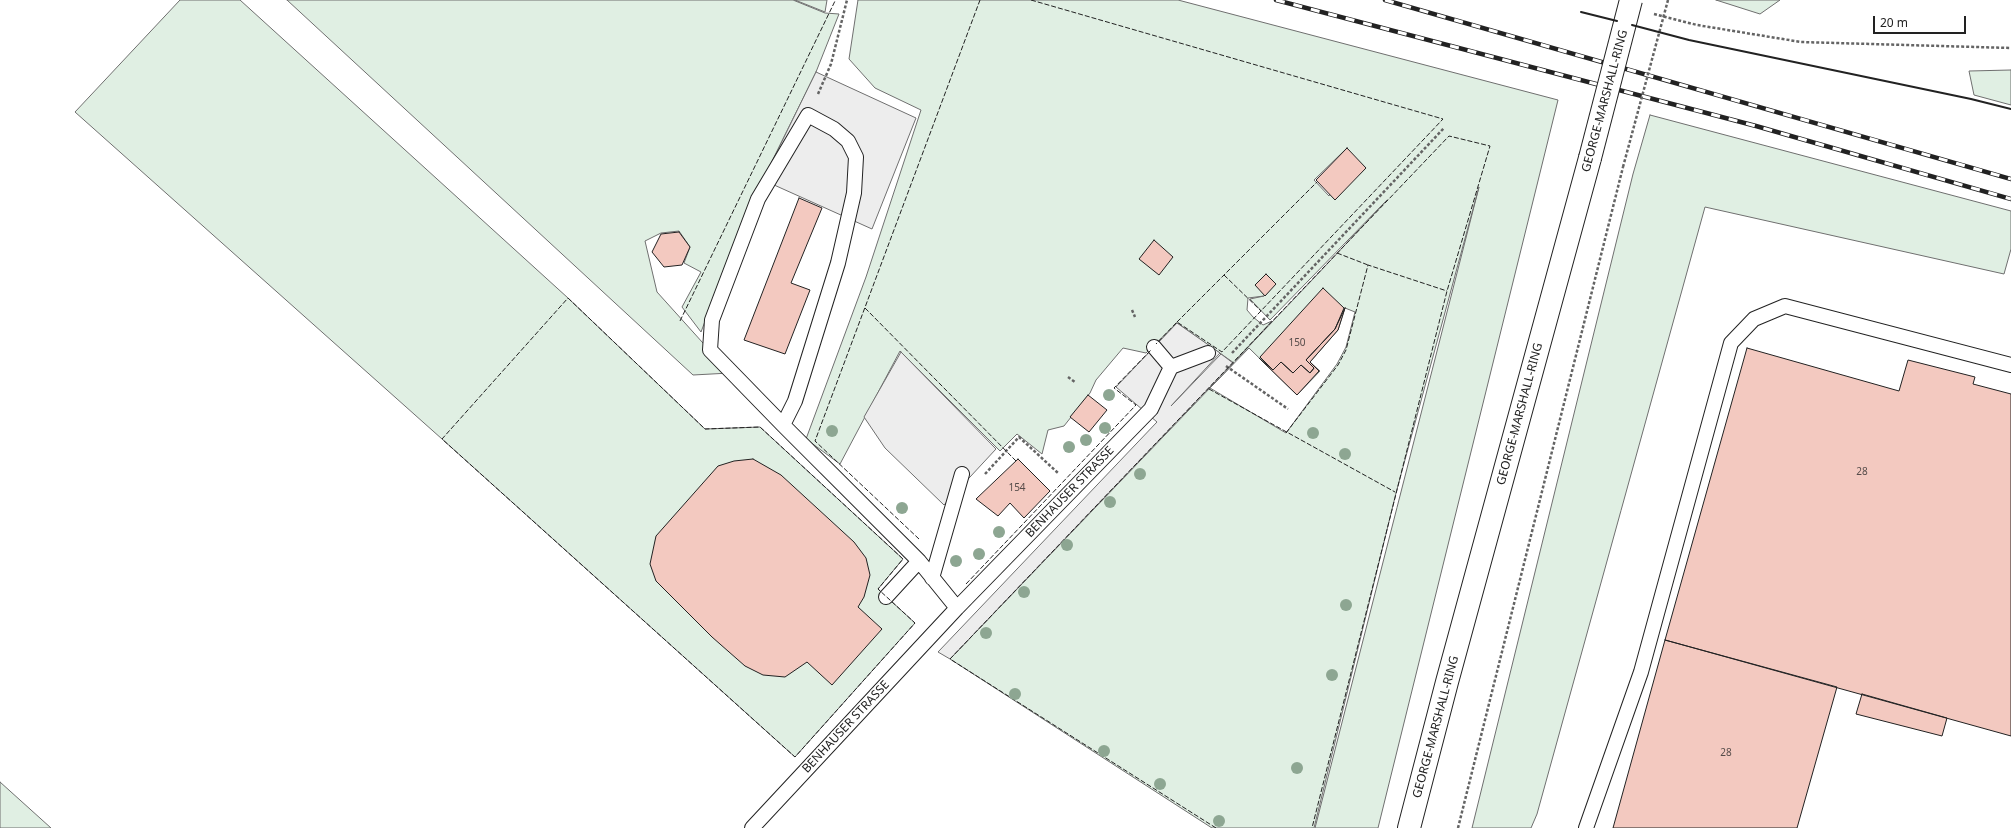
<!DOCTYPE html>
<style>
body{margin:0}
#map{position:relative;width:2011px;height:828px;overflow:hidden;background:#fff;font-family:"Noto Sans",sans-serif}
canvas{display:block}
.scale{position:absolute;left:1873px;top:16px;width:93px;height:18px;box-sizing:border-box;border:2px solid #222;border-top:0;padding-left:5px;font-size:12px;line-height:14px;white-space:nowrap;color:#222;-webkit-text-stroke:3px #fff;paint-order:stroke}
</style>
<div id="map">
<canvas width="2011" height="828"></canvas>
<div class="scale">20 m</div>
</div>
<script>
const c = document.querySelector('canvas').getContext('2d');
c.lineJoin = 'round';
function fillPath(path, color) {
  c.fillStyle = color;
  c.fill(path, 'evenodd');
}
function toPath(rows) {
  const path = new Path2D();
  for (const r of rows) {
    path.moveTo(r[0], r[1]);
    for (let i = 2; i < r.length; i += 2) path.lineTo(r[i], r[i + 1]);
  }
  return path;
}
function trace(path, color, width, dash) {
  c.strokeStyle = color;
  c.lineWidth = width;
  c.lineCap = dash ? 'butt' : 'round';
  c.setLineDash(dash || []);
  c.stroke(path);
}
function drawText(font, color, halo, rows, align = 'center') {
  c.font = font + ' "Noto Sans",sans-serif';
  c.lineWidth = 3;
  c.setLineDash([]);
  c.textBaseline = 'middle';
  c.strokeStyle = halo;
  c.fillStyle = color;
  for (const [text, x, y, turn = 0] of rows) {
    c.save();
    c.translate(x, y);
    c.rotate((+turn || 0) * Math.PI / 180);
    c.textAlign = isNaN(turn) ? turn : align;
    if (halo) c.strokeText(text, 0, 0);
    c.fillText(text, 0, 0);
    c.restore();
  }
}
const green = toPath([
 [180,0,240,0,568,298,705,429,760,427,903,559,878,589,915,623,795,757,442,439,443,438,442,439,75,112,180,0],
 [287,0,793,0,825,13,839,14,816,72,744,218,701,332,682,307,701,272,684,263,690,247,679,231,661,233,645,241,657,292,730,373,693,375,287,0],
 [795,0,827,0,825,12,795,0],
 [858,0,1178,0,1558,100,1378,828,1315,828,1479,187,1396,493,1314,828,1212,828,950,659,1234,363,1177,323,1146,353,1123,348,1096,380,1090,393,1064,426,1048,430,1042,454,1017,434,1000,451,900,351,840,464,806,439,866,277,921,110,875,88,849,59,858,0],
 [1347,148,1329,196,1314,180,1347,148],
 [1387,200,1314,278,1235,361,1272,321,1263,325,1253,317,1247,310,1248,298,1264,296,1250,299,1270,320,1387,200],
 [1345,308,1355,312,1346,347,1337,364,1286,433,1210,388,1249,348,1297,395,1320,371,1310,362,1338,330,1345,308],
 [1716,0,1780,0,1760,14,1716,0],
 [2011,70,2011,105,1974,95,1969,71,2011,70],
 [1650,115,2011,211,2011,249,2004,274,1705,207,1537,814,1531,828,1472,828,1633,174,1650,115],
 [0,782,51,828,0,828,0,782]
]);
const parking = toPath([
 [816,72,916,118,872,229,763,180,816,72],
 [1177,323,1220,353,1171,406,1221,354,1233,363,950,659,938,652,1157,422,1116,387,1177,323],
 [901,352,996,449,944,505,885,448,864,417,901,352]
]);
const building = toPath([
 [1347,148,1366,168,1335,200,1316,180,1347,148],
 [799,198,822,208,791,283,810,290,785,354,744,340,799,198],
 [679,232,690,247,682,265,664,267,652,252,661,234,679,232],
 [1154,240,1173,257,1159,275,1139,259,1154,240],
 [1266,274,1276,284,1265,296,1255,285,1266,274],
 [1323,288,1344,308,1335,329,1306,360,1314,368,1310,373,1301,365,1293,373,1281,362,1273,370,1260,357,1323,288],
 [1345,308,1338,330,1310,362,1319,371,1297,395,1259,358,1273,370,1281,362,1293,373,1301,365,1310,373,1314,368,1306,360,1335,329,1345,308],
 [1747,348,1899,391,1908,360,1975,377,1973,384,2011,394,2011,736,1665,640,1747,348],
 [1088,395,1107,410,1089,432,1070,417,1088,395],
 [753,459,781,475,854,542,866,558,870,575,864,597,858,607,882,629,832,685,807,662,785,677,763,675,745,666,712,637,656,581,650,564,656,536,718,466,734,461,753,459],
 [1018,459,1050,491,1024,518,1010,503,998,516,976,499,1018,459],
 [1665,640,1837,687,1797,828,1613,828,1665,640],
 [1862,694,1947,718,1942,736,1856,714,1862,694]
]);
const path = toPath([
 [1654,14,1697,25,1801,42,2011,48],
 [818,94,831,64,847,0],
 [1132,310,1135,317],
 [1232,353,1444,128],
 [1226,366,1288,409],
 [1068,377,1075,382],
 [985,474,1019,437,1058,473],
 [1458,828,1623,167]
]);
const service = toPath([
 [1154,347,1171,367],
 [783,425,795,401,838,263,854,193,856,157,848,141,834,129,808,115,758,199,712,320,710,350,783,425,919,561,957,608],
 [932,578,962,474],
 [886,597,919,561],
 [752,828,957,608,1151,409,1171,367,1208,353],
 [1586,828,1641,672,1731,343,1754,319,1785,306,2011,365]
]);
const secondary = toPath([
 [1409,828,1447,682,1590,158]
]);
const rail = toPath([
 [1276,0,1756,126,2011,199],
 [1385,0,2011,179]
]);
const pathBridge = toPath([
 [1623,167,1668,0]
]);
const secondaryBridge = toPath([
 [1590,158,1631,0]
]);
const fence = toPath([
 [1031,0,1443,119,1222,352,1177,322,1156,344],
 [1337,253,1368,265],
 [1224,275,1261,311],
 [568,298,705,429,760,427,903,559,878,589,915,623,795,757,442,439,568,298],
 [865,308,1016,461],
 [680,321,835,1],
 [1177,322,1317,182],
 [1209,389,1395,492],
 [1286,433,1338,365,1346,350,1368,265,1447,291],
 [919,539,815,441,980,0],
 [966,584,1136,405,1114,388,1151,350],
 [1216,828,950,659,1449,136,1490,146,1447,291,1312,828]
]);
const wall = toPath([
 [1581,12,1617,21],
 [1632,25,1689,40,1971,99,2011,109]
]);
const trees = [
 [1109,395],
 [1105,428],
 [832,431],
 [1313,433],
 [1086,440],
 [1069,447],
 [1345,454],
 [1140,474],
 [1110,502],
 [902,508],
 [999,532],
 [1067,545],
 [979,554],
 [956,561],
 [1024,592],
 [1346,605],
 [986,633],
 [1332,675],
 [1015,694],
 [1104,751],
 [1297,768],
 [1160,784],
 [1219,821]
];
const numberNames = [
 ["150",1297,343],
 ["28",1862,472],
 ["154",1017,488],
 ["28",1726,753]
];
const streetNames = [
 ["GEORGE-MARSHALL-RING",1605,101,-75],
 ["GEORGE-MARSHALL-RING",1520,414,-75],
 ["BENHAUSER STRASSE",1070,492,-46],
 ["BENHAUSER STRASSE",846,727,-47],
 ["GEORGE-MARSHALL-RING",1436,727,-75]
];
fillPath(green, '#e0efe3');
trace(green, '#6f6f6f', 1);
fillPath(parking, '#ededed');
trace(parking, '#6f6f6f', 1);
fillPath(building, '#f3c9c0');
trace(building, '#222', 1);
trace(service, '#222', 16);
trace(secondary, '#222', 24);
trace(path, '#646464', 2.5, [3, 2]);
trace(service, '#fff', 14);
trace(secondary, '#fff', 22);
trace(rail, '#222', 4.5);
trace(rail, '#fff', 3, [9]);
trace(secondaryBridge, '#222', 24, []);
trace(pathBridge, '#646464', 2.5, [3, 2]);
trace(secondaryBridge, '#fff', 22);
trace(fence, '#222', 1, [5, 2]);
trace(wall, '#222', 2);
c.fillStyle = '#8da692';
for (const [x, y] of trees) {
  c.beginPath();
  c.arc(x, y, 6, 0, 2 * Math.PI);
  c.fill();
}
drawText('10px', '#564c4a', null, numberNames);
drawText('12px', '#222', '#fff', streetNames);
</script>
